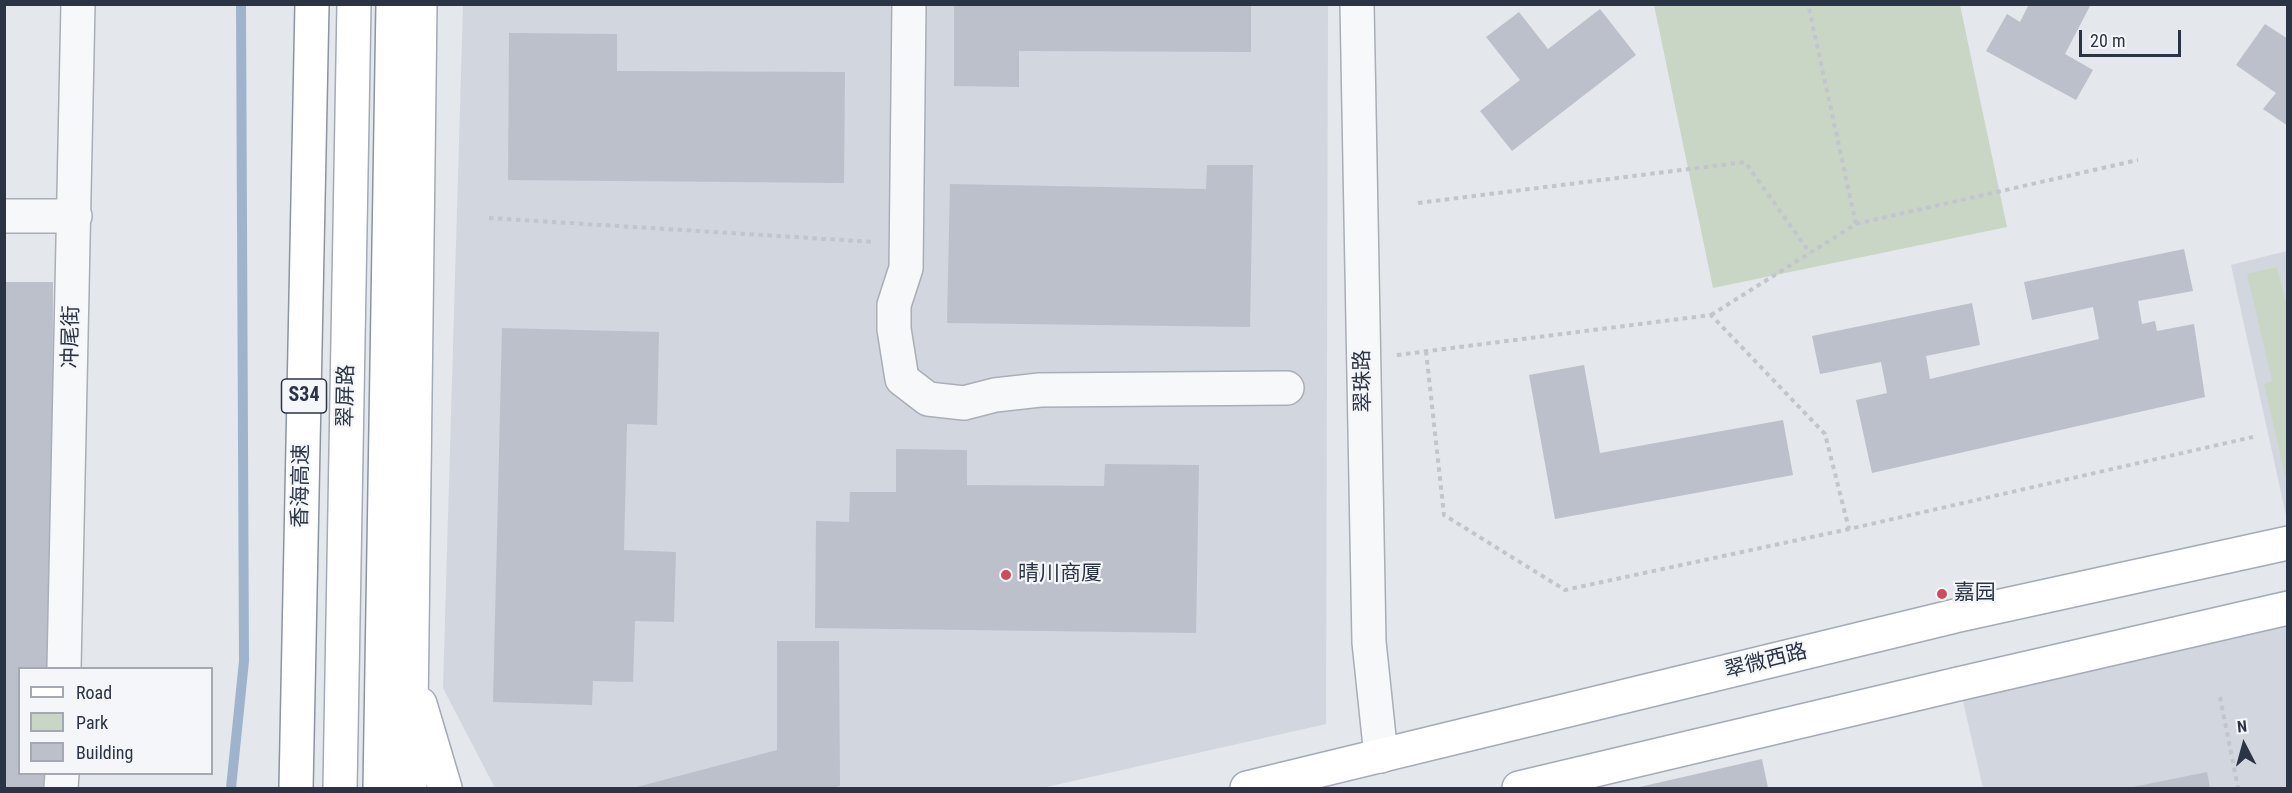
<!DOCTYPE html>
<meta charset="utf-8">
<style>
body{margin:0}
#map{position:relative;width:2292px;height:793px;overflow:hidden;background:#e4e7ec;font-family:"Roboto Condensed",sans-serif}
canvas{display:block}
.frame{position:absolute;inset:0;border:6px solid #2b3445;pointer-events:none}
.legend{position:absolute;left:18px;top:667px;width:195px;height:108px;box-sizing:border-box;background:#f4f6f9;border:2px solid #a4a8b1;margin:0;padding:8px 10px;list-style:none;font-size:18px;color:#2b3445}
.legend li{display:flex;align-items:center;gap:12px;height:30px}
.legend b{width:30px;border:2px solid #a4a8b1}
.north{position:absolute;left:2214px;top:715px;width:60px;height:60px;-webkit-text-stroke:4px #f4f6f9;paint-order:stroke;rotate:354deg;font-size:16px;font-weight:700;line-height:24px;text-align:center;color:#2b3445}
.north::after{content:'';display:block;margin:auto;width:21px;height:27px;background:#2b3445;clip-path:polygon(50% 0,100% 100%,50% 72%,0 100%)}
.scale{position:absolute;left:2079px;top:30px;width:102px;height:27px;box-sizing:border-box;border:3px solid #2b3445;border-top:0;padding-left:8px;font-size:18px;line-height:21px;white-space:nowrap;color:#2b3445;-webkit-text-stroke:4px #f4f6f9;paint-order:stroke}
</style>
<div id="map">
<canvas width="2292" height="793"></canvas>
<div class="frame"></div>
<ul class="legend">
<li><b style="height:8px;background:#fff"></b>Road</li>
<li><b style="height:16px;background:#c9d6c5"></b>Park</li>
<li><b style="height:16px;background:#bbc0ca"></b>Building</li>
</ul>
<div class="north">N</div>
<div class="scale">20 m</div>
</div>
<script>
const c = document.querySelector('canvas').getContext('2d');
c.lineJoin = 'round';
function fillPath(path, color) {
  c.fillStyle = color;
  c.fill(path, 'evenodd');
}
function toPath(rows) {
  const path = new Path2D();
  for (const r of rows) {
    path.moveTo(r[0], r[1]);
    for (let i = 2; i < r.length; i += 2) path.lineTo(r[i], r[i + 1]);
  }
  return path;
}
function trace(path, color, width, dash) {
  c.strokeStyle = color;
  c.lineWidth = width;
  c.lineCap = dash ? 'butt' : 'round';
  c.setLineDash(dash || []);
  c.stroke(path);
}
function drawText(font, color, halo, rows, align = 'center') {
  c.font = font + ' "Roboto Condensed","Noto Sans SC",sans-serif';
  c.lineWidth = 4.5;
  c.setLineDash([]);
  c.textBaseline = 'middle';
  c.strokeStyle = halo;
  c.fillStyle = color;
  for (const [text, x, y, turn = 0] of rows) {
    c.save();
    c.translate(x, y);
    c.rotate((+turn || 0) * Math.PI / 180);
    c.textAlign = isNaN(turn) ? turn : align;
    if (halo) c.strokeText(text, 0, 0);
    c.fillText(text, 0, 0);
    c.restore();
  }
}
const built = toPath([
 [463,5,1328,5,1326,724,1042,788,495,788,443,688],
 [2287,251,2287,520,2231,265],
 [2287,609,2287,788,1983,788,1959,684]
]);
const green = toPath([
 [1654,5,1960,5,2007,227,1713,288],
 [2277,267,2288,310,2287,483,2264,384,2272,381,2247,274]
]);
const stream = toPath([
 [231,788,244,661,241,4]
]);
const building = toPath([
 [2029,4,2091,4,2065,54,2093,70,2076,100,1986,51,2007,14,2020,22],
 [954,5,1251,5,1251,52,1019,51,1019,87,954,86],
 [1600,9,1636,55,1512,151,1480,111,1520,80,1486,37,1519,12,1548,49],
 [2265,24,2288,39,2288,126,2263,109,2276,93,2236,65],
 [509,33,617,34,617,71,845,72,844,183,508,180],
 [1207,165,1253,165,1250,327,947,323,950,184,1206,189],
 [2184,249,2193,291,2138,301,2142,324,2155,321,2157,331,2194,324,2205,397,1872,473,1856,400,1887,393,1881,362,1820,374,1812,336,1972,303,1980,345,1926,356,1930,379,2099,339,2093,307,2032,320,2024,282],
 [4,282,53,282,52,668,20,668,20,774,52,774,52,788,4,788],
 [502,328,659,332,657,425,627,424,624,550,676,552,674,622,635,621,633,682,593,681,592,705,493,702],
 [1584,365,1600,453,1783,420,1793,475,1555,519,1529,375],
 [896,449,967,450,967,485,1104,486,1105,464,1199,465,1196,633,815,628,816,521,849,522,850,492,896,492],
 [777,641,839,641,840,786,832,788,633,788,777,750],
 [1762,759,1768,788,1635,788],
 [2207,772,2210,788,2133,788,2133,787]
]);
const path = toPath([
 [1418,203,1745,162,1810,253],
 [489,218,874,242],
 [1856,224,2138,160],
 [1711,315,1856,224,1808,4],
 [1426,351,1444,515,1565,590,1849,529,2253,437],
 [1397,355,1711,315,1825,434,1849,529],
 [2220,697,2238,788]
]);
const minor = toPath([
 [909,4,906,268,894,305,894,329,902,379,928,399,964,403,995,395,1040,390,1287,388],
 [1357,4,1369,642,1381,756],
 [4,216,75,216],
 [64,668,78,4],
 [61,788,62,774]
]);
const major = toPath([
 [420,704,445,788],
 [340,788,354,4],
 [410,788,420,4],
 [1247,788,1955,616,2288,543],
 [1519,788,1958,684,2288,608]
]);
const highway = toPath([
 [296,788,312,4],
 [380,788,393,4]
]);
const markers = [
 [1006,575,6,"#d1495b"],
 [1942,594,6,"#d1495b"]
];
const shields = [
 [304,396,45]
];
const shieldNames = [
 ["S34",304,396]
];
const streetNames = [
 ["冲尾街",72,337,-89],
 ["翠珠路",1364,381,-91],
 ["翠屏路",347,396,-89],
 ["香海高速",302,486,-89],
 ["翠微西路",1766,662,-14]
];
const poiNames = [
 ["晴川商厦",1018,575],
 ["嘉园",1954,594]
];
fillPath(built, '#d2d6de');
fillPath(green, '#c9d6c5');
trace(stream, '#9fb4cc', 10);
fillPath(building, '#bbc0ca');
trace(minor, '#a9aeb7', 36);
trace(major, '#a3abb8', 36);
trace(highway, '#8b94a3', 36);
trace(path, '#c2c5cb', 4, [4.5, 4.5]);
trace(minor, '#f7f8fa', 33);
trace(major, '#fff', 33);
trace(highway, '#fff', 33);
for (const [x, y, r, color] of markers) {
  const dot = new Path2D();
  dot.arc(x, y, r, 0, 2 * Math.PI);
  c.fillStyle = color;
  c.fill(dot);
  trace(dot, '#f4f6f9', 2);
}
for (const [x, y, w] of shields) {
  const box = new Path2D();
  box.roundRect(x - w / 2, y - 17, w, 34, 4.5);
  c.fillStyle = '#f4f6f9';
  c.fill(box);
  trace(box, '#2b3445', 1.5);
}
drawText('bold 20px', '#2b3445', null, shieldNames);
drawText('21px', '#2b3445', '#f4f6f9', streetNames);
drawText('21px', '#2b3445', '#f4f6f9', poiNames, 'left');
</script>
